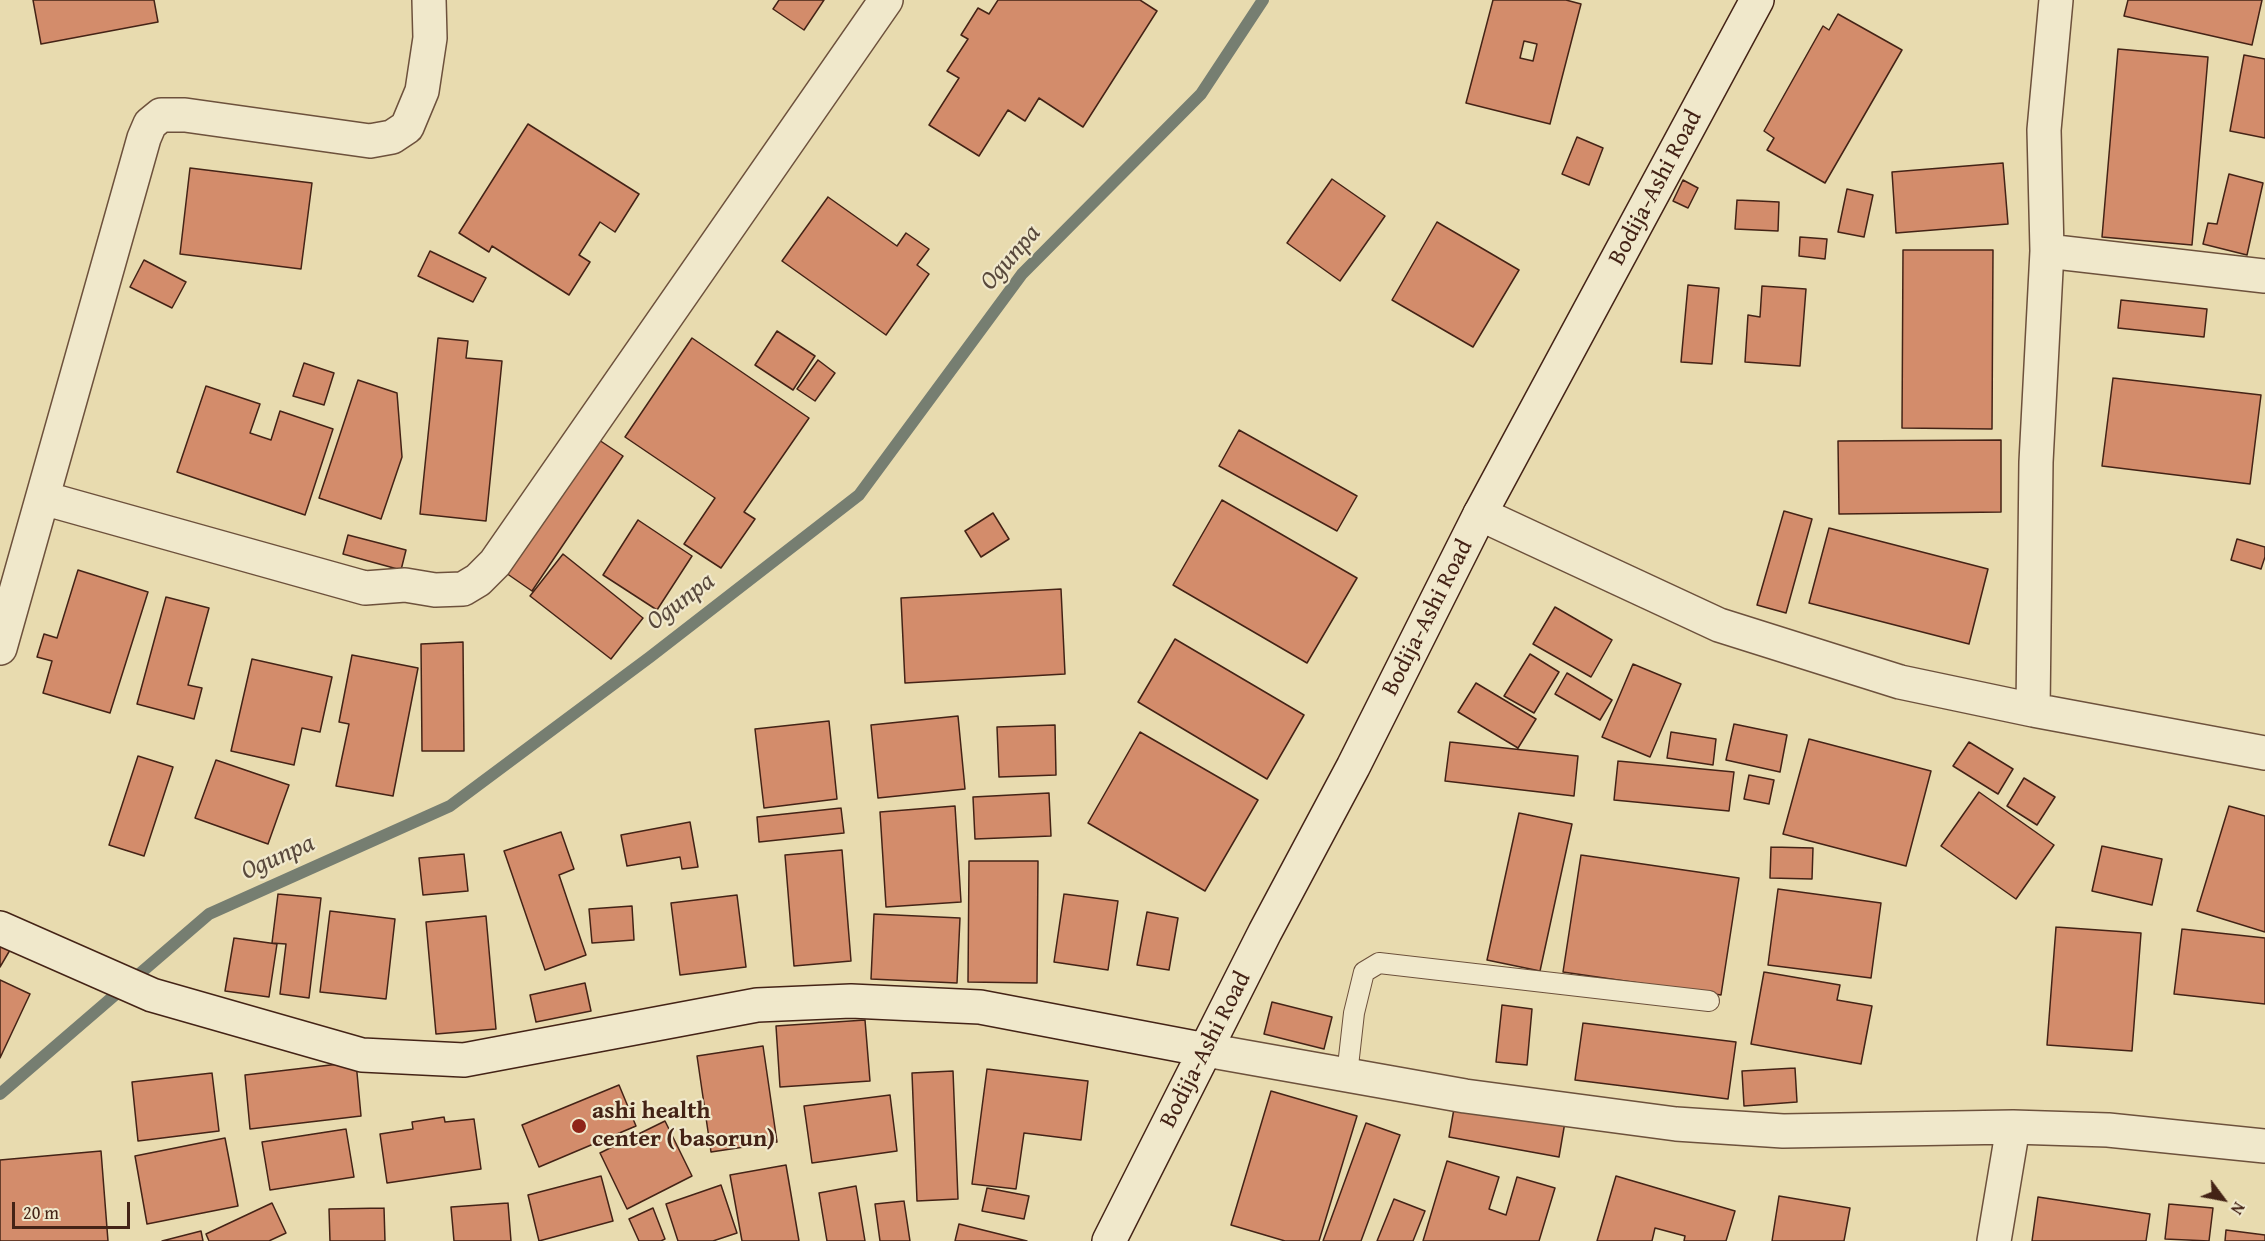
<!DOCTYPE html>
<style>
body{margin:0}
#map{position:relative;width:2265px;height:1241px;overflow:hidden;background:#e8dbaf;font-family:"Gentium Book Plus",serif}
canvas{display:block}
.north{position:absolute;left:2193px;top:1169px;width:60px;height:60px;-webkit-text-stroke:4px #f0e8cb;paint-order:stroke;rotate:122deg;font-size:16px;font-weight:700;line-height:24px;text-align:center;color:#442316}
.north::after{content:'';display:block;margin:auto;width:21px;height:27px;background:#442316;clip-path:polygon(50% 0,100% 100%,50% 72%,0 100%)}
.scale{position:absolute;left:12px;top:1202px;width:118px;height:27px;box-sizing:border-box;border:3px solid #442316;border-top:0;padding-left:8px;font-size:18px;line-height:21px;white-space:nowrap;color:#442316;-webkit-text-stroke:4px #f0e8cb;paint-order:stroke}
</style>
<div id="map">
<canvas width="2265" height="1241"></canvas>
<div class="north">N</div>
<div class="scale">20 m</div>
</div>
<script>
const c = document.querySelector('canvas').getContext('2d');
c.lineJoin = 'round';
function toPath(rows) {
  const path = new Path2D();
  for (const r of rows) {
    path.moveTo(r[0], r[1]);
    for (let i = 2; i < r.length; i += 2) path.lineTo(r[i], r[i + 1]);
  }
  return path;
}
function trace(path, color, width, dash) {
  c.strokeStyle = color;
  c.lineWidth = width;
  c.lineCap = dash ? 'butt' : 'round';
  c.setLineDash(dash || []);
  c.stroke(path);
}
function fillPath(path, color) {
  c.fillStyle = color;
  c.fill(path, 'evenodd');
}
function drawText(font, color, halo, rows, align = 'center') {
  c.font = font + ' "Gentium Book Plus",serif';
  c.lineWidth = 4.5;
  c.setLineDash([]);
  c.textBaseline = 'middle';
  c.strokeStyle = halo;
  c.fillStyle = color;
  for (const [text, x, y, turn = 0] of rows) {
    c.save();
    c.translate(x, y);
    c.rotate((+turn || 0) * Math.PI / 180);
    c.textAlign = isNaN(turn) ? turn : align;
    if (halo) c.strokeText(text, 0, 0);
    c.fillText(text, 0, 0);
    c.restore();
  }
}
const stream = toPath([
 [0,1094,209,914,450,806,650,657,859,495,1022,274,1201,94,1263,0]
]);
const building = toPath([
 [33,0,154,0,158,22,41,44,33,0],
 [779,0,824,0,804,30,773,9,779,0],
 [998,0,1140,0,1157,11,1083,127,1039,98,1025,121,1008,110,979,156,929,125,959,78,947,71,968,39,961,35,978,8,989,14,998,0],
 [1493,0,1566,0,1581,4,1550,124,1466,103,1493,0],
 [1524,41,1537,44,1533,61,1520,58,1524,41],
 [2128,0,2262,0,2252,45,2124,16,2128,0],
 [1838,14,1902,50,1825,183,1767,150,1774,138,1764,131,1823,26,1829,30,1838,14],
 [2118,49,2208,57,2192,245,2102,237,2118,49],
 [2244,55,2265,59,2265,138,2230,131,2244,55],
 [528,124,639,194,615,232,600,222,579,255,590,262,569,295,492,246,489,252,459,233,528,124],
 [1577,137,1603,148,1589,185,1562,174,1577,137],
 [2003,163,2008,224,1896,233,1892,172,2003,163],
 [190,168,312,183,301,269,180,254,190,168],
 [2229,174,2263,183,2247,255,2203,244,2208,223,2217,224,2229,174],
 [1332,179,1385,216,1340,281,1287,243,1332,179],
 [1683,180,1698,188,1688,208,1673,201,1683,180],
 [1847,189,1873,195,1864,237,1838,232,1847,189],
 [828,197,897,246,906,233,929,249,917,265,929,274,886,335,782,261,828,197],
 [1737,200,1779,202,1778,231,1735,229,1737,200],
 [1437,222,1519,270,1473,347,1392,300,1437,222],
 [1800,237,1827,239,1825,259,1799,256,1800,237],
 [1903,250,1993,250,1992,429,1902,428,1903,250],
 [430,251,486,278,473,302,418,276,430,251],
 [144,260,186,282,172,308,130,287,144,260],
 [1688,285,1719,288,1712,364,1681,362,1688,285],
 [1762,286,1806,289,1800,366,1745,362,1748,315,1760,317,1762,286],
 [2121,300,2207,309,2204,337,2118,328,2121,300],
 [777,331,815,356,793,390,755,365,777,331],
 [438,338,468,341,466,358,502,361,486,521,420,514,438,338],
 [692,338,809,418,744,512,755,519,721,568,684,544,715,498,625,437,692,338],
 [818,360,835,373,815,401,797,389,818,360],
 [304,363,334,373,324,405,293,396,304,363],
 [2113,378,2261,395,2250,484,2102,466,2113,378],
 [358,380,397,393,402,457,381,519,319,498,358,380],
 [206,386,260,404,250,433,271,440,280,411,333,429,305,515,177,472,206,386],
 [1239,430,1357,496,1337,531,1219,466,1239,430],
 [596,438,623,456,532,591,506,573,596,438],
 [2001,440,2001,512,1839,514,1838,441,2001,440],
 [1222,500,1357,578,1307,663,1173,585,1222,500],
 [1784,511,1812,519,1786,613,1757,605,1784,511],
 [993,513,1009,539,981,557,965,531,993,513],
 [638,520,692,556,657,610,603,575,638,520],
 [1829,528,1988,569,1969,644,1809,603,1829,528],
 [348,535,406,550,401,570,343,554,348,535],
 [2237,539,2265,547,2265,557,2261,569,2231,560,2237,539],
 [563,554,643,618,611,659,530,596,563,554],
 [78,570,148,592,110,713,43,693,52,661,37,657,44,634,57,638,78,570],
 [1061,589,1065,674,905,683,901,598,1061,589],
 [166,597,209,608,188,685,202,688,194,719,137,704,166,597],
 [1555,607,1612,640,1591,677,1533,644,1555,607],
 [1175,639,1304,715,1267,779,1138,702,1175,639],
 [463,642,464,751,422,751,421,644,463,642],
 [1530,654,1559,672,1534,713,1504,696,1530,654],
 [352,655,418,668,393,796,336,786,349,724,339,722,352,655],
 [252,659,332,677,320,732,302,728,294,765,231,751,252,659],
 [1633,664,1681,684,1650,757,1602,737,1633,664],
 [1567,673,1612,700,1600,720,1555,694,1567,673],
 [1476,683,1536,719,1518,748,1458,712,1476,683],
 [958,716,965,789,878,798,871,725,958,716],
 [829,721,837,799,764,808,755,729,829,721],
 [1734,724,1787,735,1780,772,1726,760,1734,724],
 [1055,725,1056,775,999,777,997,727,1055,725],
 [1140,732,1258,800,1205,891,1088,823,1140,732],
 [1671,732,1716,739,1713,765,1667,758,1671,732],
 [1809,739,1931,771,1906,866,1783,834,1809,739],
 [1450,742,1578,756,1574,796,1445,781,1450,742],
 [1969,742,2013,769,1998,794,1953,766,1969,742],
 [138,756,173,767,144,856,109,845,138,756],
 [216,760,289,785,268,844,195,818,216,760],
 [1618,761,1734,772,1729,811,1614,800,1618,761],
 [1749,775,1774,780,1769,804,1744,799,1749,775],
 [2024,778,2055,797,2037,825,2007,806,2024,778],
 [1979,792,2054,845,2016,899,1941,846,1979,792],
 [1049,793,1051,836,975,839,973,797,1049,793],
 [955,806,961,902,886,907,880,812,955,806],
 [2229,806,2265,816,2265,932,2197,911,2229,806],
 [841,808,844,833,759,842,757,817,841,808],
 [1519,813,1572,824,1540,971,1487,960,1519,813],
 [690,822,698,867,682,869,680,857,627,866,621,835,690,822],
 [561,832,574,869,559,875,586,955,545,970,504,851,561,832],
 [2102,846,2162,859,2152,905,2092,891,2102,846],
 [1771,847,1813,848,1812,879,1770,878,1771,847],
 [842,850,851,961,794,966,785,855,842,850],
 [464,854,468,891,423,895,419,858,464,854],
 [1581,855,1739,878,1721,995,1563,972,1581,855],
 [969,861,1038,861,1037,983,968,982,969,861],
 [1778,889,1881,903,1871,978,1768,965,1778,889],
 [278,894,321,898,309,998,280,994,286,944,272,943,278,894],
 [1064,894,1118,901,1108,970,1054,962,1064,894],
 [737,895,746,967,680,975,671,903,737,895],
 [632,906,634,940,592,943,589,909,632,906],
 [330,911,395,919,386,999,320,992,330,911],
 [1147,912,1178,918,1169,970,1137,965,1147,912],
 [874,914,960,918,957,983,871,979,874,914],
 [486,916,496,1029,436,1034,426,922,486,916],
 [2056,927,2141,933,2132,1051,2047,1045,2056,927],
 [2182,929,2265,938,2265,1004,2174,994,2182,929],
 [234,938,277,944,269,997,225,991,234,938],
 [0,944,10,950,0,967,0,944],
 [1764,972,1840,985,1837,1000,1872,1006,1861,1064,1751,1044,1764,972],
 [0,980,30,994,0,1058,0,980],
 [585,983,591,1011,536,1022,530,995,585,983],
 [1272,1002,1332,1017,1324,1049,1264,1034,1272,1002],
 [1502,1005,1532,1009,1527,1065,1496,1062,1502,1005],
 [865,1020,870,1081,780,1087,776,1026,865,1020],
 [1583,1023,1736,1042,1728,1099,1575,1080,1583,1023],
 [763,1046,777,1142,711,1152,697,1056,763,1046],
 [356,1062,361,1116,250,1129,245,1075,356,1062],
 [1795,1068,1797,1102,1744,1106,1742,1071,1795,1068],
 [987,1069,1088,1081,1081,1140,1024,1133,1016,1189,972,1184,987,1069],
 [953,1071,958,1199,917,1201,912,1073,953,1071],
 [212,1073,219,1131,138,1141,132,1082,212,1073],
 [619,1085,636,1126,539,1167,522,1125,619,1085],
 [1271,1091,1357,1116,1319,1241,1285,1241,1231,1225,1271,1091],
 [890,1095,897,1151,812,1163,804,1106,890,1095],
 [1455,1103,1565,1122,1559,1157,1449,1137,1455,1103],
 [444,1117,445,1122,474,1119,481,1169,387,1183,380,1134,413,1129,412,1122,444,1117],
 [665,1121,692,1176,627,1209,600,1153,665,1121],
 [1366,1123,1400,1135,1361,1241,1323,1241,1366,1123],
 [346,1129,354,1177,270,1190,262,1142,346,1129],
 [225,1138,238,1206,147,1224,135,1156,225,1138],
 [101,1151,108,1241,0,1241,0,1160,101,1151],
 [1447,1161,1499,1177,1489,1209,1506,1215,1517,1177,1555,1188,1539,1241,1423,1241,1447,1161],
 [786,1165,799,1241,742,1241,730,1175,786,1165],
 [601,1176,613,1221,539,1241,528,1195,601,1176],
 [1616,1176,1735,1211,1726,1241,1684,1241,1685,1236,1655,1228,1652,1241,1597,1241,1616,1176],
 [721,1185,737,1233,713,1241,678,1241,666,1204,721,1185],
 [856,1186,865,1241,827,1241,819,1193,856,1186],
 [987,1188,1029,1196,1024,1219,982,1211,987,1188],
 [1779,1196,1850,1208,1844,1241,1772,1241,1779,1196],
 [2038,1197,2150,1214,2146,1241,2032,1241,2038,1197],
 [1394,1199,1425,1211,1413,1241,1377,1241,1394,1199],
 [904,1201,910,1241,880,1241,875,1204,904,1201],
 [272,1203,286,1233,269,1241,209,1241,206,1234,272,1203],
 [508,1203,511,1241,454,1241,451,1207,508,1203],
 [2169,1204,2213,1208,2209,1241,2165,1239,2169,1204],
 [384,1208,385,1241,330,1241,329,1209,384,1208],
 [653,1208,665,1239,661,1241,639,1241,629,1219,653,1208],
 [959,1224,1027,1241,955,1241,959,1224],
 [2226,1230,2265,1235,2265,1241,2225,1241,2226,1230],
 [201,1231,203,1241,162,1241,201,1231]
]);
const lane = toPath([
 [1347,1075,1354,1013,1364,972,1379,963,1709,1001]
]);
const street = toPath([
 [2047,251,2265,276],
 [43,498,365,588,405,585,435,590,463,589,478,580,495,563,886,0],
 [1480,514,1719,625,1900,682,2033,710,2265,753],
 [0,648,144,138,150,124,161,115,185,115,370,141,392,137,407,127,422,91,430,38,429,0],
 [2033,710,2036,462,2047,251,2044,130,2056,0],
 [1206,1050,1465,1096,1676,1124,1783,1131,2013,1127,2108,1130,2265,1146],
 [1994,1241,2013,1127]
]);
const secondary = toPath([
 [0,928,152,995,362,1055,464,1060,757,1005,851,1001,980,1007,1206,1050],
 [1109,1241,1265,932,1353,767,1480,514,1757,0]
]);
const markers = [
 [579,1126,8,"#8f2418"]
];
const streetNames = [
 ["Bodija-Ashi Road",1656,188,-62],
 ["Bodija-Ashi Road",1428,618,-63],
 ["Bodija-Ashi Road",1206,1050,-63]
];
const poiNames = [
 ["ashi health",592,1112],
 ["center ( basorun)",592,1140]
];
const waterNames = [
 ["Ogunpa",1011,258,-49],
 ["Ogunpa",681,602,-37],
 ["Ogunpa",278,858,-24]
];
trace(stream, '#767e71', 12);
fillPath(building, '#d38c6b');
trace(building, '#442316', 1.5);
trace(lane, '#6d513c', 22);
trace(street, '#6d513c', 36);
trace(secondary, '#442316', 36);
trace(lane, '#f0e8cb', 20);
trace(street, '#f0e8cb', 33);
trace(secondary, '#f0e8cb', 33);
for (const [x, y, r, color] of markers) {
  const dot = new Path2D();
  dot.arc(x, y, r, 0, 2 * Math.PI);
  c.fillStyle = color;
  c.fill(dot);
  trace(dot, '#f0e8cb', 2);
}
drawText('24px', '#442316', '#f0e8cb', streetNames);
drawText('bold 24px', '#442316', '#f0e8cb', poiNames, 'left');
drawText('italic 26px', '#59493c', '#f0e8cb', waterNames);
</script>
